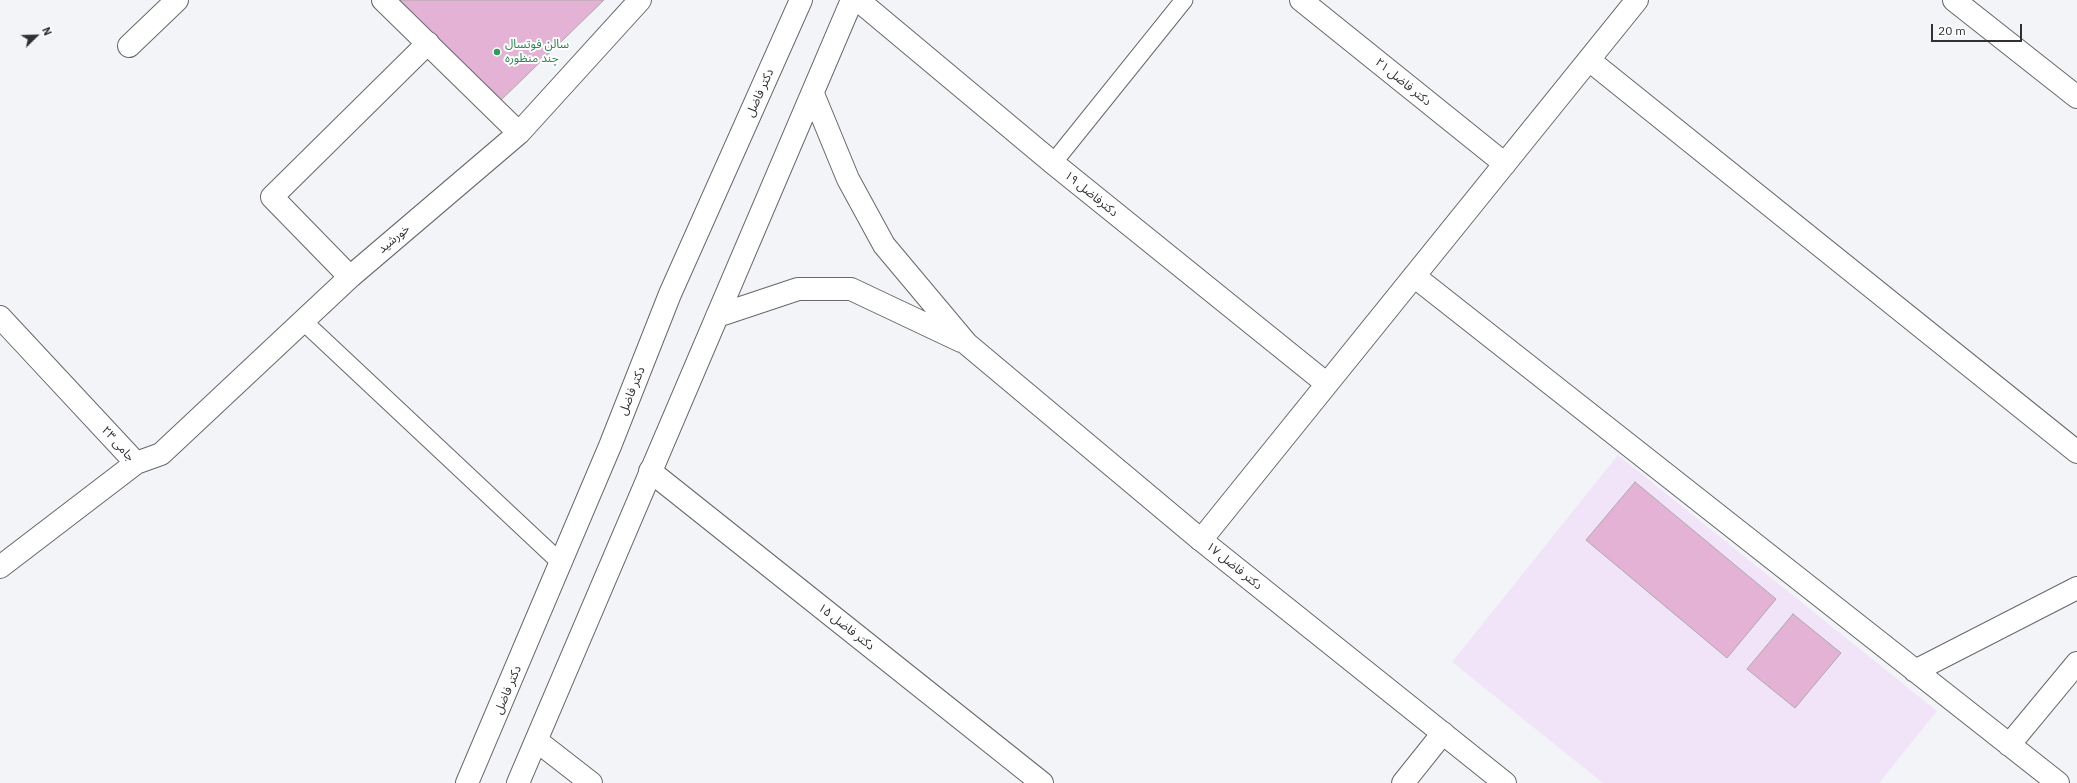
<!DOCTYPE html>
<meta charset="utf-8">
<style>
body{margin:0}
#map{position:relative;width:2077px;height:783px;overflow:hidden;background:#f2f4f8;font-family:"IBM Plex Sans",sans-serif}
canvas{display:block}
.north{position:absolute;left:16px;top:16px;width:40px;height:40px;-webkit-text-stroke:3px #fff;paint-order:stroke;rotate:67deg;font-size:11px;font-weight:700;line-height:16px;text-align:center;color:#2f3031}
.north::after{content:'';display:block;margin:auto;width:14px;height:18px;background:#2f3031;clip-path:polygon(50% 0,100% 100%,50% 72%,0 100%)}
.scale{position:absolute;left:1931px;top:24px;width:91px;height:18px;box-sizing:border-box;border:2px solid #2f3031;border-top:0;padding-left:5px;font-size:12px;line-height:14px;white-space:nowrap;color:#2f3031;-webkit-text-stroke:3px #fff;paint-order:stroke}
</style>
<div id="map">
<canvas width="2077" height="783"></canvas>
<div class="north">N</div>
<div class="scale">20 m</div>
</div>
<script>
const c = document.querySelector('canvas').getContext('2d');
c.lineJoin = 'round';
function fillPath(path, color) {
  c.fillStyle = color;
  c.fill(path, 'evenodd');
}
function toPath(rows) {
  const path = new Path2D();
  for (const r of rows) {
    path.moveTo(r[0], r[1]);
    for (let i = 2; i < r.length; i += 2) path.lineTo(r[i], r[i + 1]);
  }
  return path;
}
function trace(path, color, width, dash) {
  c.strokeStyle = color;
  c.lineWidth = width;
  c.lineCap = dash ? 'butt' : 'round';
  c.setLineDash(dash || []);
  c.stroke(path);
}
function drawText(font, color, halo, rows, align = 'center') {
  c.font = font + ' "IBM Plex Sans","Noto Sans Arabic",sans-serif';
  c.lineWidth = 4;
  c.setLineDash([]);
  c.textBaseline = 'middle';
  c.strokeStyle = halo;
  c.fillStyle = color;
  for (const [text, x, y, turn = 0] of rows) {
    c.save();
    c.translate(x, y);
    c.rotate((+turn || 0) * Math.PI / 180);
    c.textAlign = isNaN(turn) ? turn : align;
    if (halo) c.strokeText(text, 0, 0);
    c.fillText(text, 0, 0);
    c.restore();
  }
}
const education = toPath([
 [1618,455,1937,711,1879,783,1603,783,1452,662]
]);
const building = toPath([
 [394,0,604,0,496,105,394,0],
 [1635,482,1776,599,1727,658,1586,540,1635,482],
 [1793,614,1841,653,1795,708,1747,669,1793,614]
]);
const lane = toPath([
 [1053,163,1184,0],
 [303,321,561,563]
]);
const street = toPath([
 [383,0,519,133],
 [858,0,1053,163,1327,384],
 [1301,0,1505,164],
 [1954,0,2077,97],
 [129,46,177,0],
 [1589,60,2077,452],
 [1414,276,2058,783],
 [350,277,272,197,428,43],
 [0,317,136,463,0,567],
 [136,463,161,454,350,277,519,133,640,0],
 [650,471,1042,783],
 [1201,540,1637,0],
 [1915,671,2077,588],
 [537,741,591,783],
 [2009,745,2077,663],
 [1403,783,1443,733]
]);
const secondary = toPath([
 [813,94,848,179,884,245,967,344,1201,540,1505,783],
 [717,316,798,289,851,289,961,341],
 [467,783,610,446,670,294,801,0],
 [518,783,852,0]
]);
const markers = [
 [497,52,4,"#2e9e5b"]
];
const leisureNames = [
 ["سالن فوتسال",505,45],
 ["چند منظوره",505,59]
];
const streetNames = [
 ["دکتر فاضل ۲۱",1403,82,39],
 ["دکتر فاضل",760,93,-66],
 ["دکترفاضل ۱۹",1091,194,39],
 ["خورشید",394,239,-40],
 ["دکتر فاضل",632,391,-68],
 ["جامی ۲۳",118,444,48],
 ["دکتر فاضل ۱۷",1234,566,39],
 ["دکتر فاضل ۱۵",846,627,38],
 ["دکتر فاضل",508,690,-67]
];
fillPath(education, '#f1e4f8');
fillPath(building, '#e4b2d4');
trace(building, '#ada9ac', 1);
trace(lane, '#67686c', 19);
trace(street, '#67686c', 24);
trace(secondary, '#67686c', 24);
trace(lane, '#fff', 17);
trace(street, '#fff', 22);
trace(secondary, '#fff', 22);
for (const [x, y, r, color] of markers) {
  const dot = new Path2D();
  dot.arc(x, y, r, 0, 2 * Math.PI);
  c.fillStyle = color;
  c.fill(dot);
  trace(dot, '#fff', 1.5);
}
drawText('12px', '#27864d', '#fff', leisureNames, 'left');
drawText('12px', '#2f3031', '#fff', streetNames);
</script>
